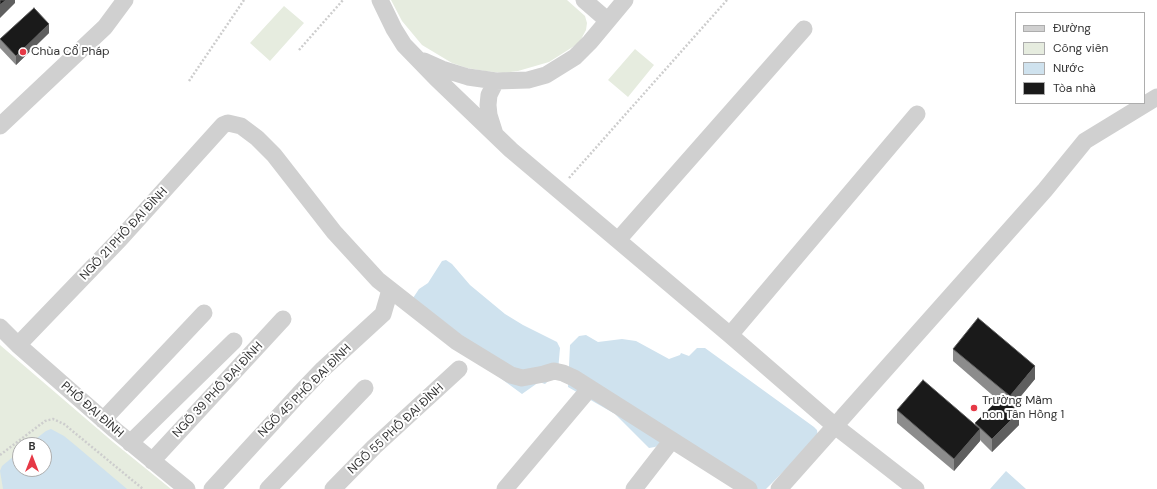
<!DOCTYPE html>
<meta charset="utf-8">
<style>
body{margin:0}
#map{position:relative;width:1157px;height:489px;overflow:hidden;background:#fff;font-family:"DM Sans",sans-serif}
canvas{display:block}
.legend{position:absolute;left:1015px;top:12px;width:130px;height:92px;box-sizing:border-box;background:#fff;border:1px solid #adadad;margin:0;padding:5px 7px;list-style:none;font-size:12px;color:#333}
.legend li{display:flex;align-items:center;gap:8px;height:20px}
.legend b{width:20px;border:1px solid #adadad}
.north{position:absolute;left:12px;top:437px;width:40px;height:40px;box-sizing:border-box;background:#fff;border:1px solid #adadad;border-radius:50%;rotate:0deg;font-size:11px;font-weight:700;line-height:16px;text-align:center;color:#333}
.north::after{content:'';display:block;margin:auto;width:14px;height:18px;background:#e63946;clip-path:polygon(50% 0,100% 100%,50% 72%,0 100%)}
</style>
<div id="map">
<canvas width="1157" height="489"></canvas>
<ul class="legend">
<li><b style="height:5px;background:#d0d0d0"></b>Đường</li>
<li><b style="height:11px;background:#e6ecdf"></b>Công viên</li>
<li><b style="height:11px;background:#cfe2ee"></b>Nước</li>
<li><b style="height:11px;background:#1a1a1a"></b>Tòa nhà</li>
</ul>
<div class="north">B</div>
</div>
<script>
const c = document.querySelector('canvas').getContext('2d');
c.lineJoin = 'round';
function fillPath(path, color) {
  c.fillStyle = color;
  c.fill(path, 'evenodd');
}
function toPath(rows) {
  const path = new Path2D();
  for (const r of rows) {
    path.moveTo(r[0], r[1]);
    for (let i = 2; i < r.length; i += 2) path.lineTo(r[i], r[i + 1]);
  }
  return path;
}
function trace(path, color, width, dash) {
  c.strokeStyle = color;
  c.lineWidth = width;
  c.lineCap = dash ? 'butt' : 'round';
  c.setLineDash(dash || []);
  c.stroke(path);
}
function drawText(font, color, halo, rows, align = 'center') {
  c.font = font + ' "DM Sans",sans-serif';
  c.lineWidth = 4;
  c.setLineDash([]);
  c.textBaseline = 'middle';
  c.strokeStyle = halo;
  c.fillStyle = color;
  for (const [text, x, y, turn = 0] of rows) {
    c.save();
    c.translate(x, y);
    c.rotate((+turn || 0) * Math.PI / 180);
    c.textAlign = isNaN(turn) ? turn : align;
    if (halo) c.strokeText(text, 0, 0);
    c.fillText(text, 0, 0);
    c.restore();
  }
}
const green = toPath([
 [391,0,567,0,585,16,587,23,586,30,579,43,549,62,518,71,503,73,485,71,467,68,452,63,422,45,402,21],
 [284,6,304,23,270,61,250,43],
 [635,49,654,65,628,97,608,80],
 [0,345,113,442,171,489,0,489],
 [20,445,44,445,44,469,20,469]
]);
const water = toPath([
 [446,260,452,264,470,285,505,314,523,325,557,342,560,348,558,371,545,384,539,382,522,394,488,369,407,307,419,289,428,283,442,261],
 [586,335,598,342,622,339,636,341,669,359,680,355,681,353,689,356,697,348,705,348,814,427,817,430,818,437,766,489,741,489,666,441,655,447,649,448,615,414,568,387,570,345,579,336],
 [51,429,64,436,75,445,127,489,3,489,0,471,2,466,20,451,20,469,44,469,44,445,28,445,46,431],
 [1006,471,1026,489,990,489]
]);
const path = toPath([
 [299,50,343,0],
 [189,81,244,0],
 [569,178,727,0],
 [0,455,45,421,53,419,64,424,143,489]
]);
const minor = toPath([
 [380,0,394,29,404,45,436,78,511,150,730,335,835,426,916,489],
 [584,0,607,20],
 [424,61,442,69,468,77,496,81,528,80,546,75,575,57,590,42,625,0],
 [0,126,105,27,125,0],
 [495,134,489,115,488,105,489,95,496,81],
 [618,240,804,29],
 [0,327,18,345,115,430,187,489],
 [730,335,917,114],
 [18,345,120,239,223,125,228,123,241,126,257,138,274,155,334,232,378,280,457,342,511,375,522,378,544,374,554,371,563,373,574,378,749,489],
 [103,420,204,313],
 [130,443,234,341],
 [152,461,283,319],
 [212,489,299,394,323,369,383,314,390,290],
 [268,489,365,388],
 [333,489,374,447,459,369],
 [505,489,590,388],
 [634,489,672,440],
 [779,489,1045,190,1085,141,1157,97]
]);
const wall = toPath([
 [49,33,16,65,0,48,0,39],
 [953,349,1035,379,1013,406,1019,425,992,452,980,440,980,441,954,471,897,423,897,410,975,425,975,423,998,400,953,361]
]);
const shadedWall = toPath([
 [6,0,15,0,15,3,0,18,0,5],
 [49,24,49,33,16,65,16,56],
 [1035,366,1035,379,1010,409,1010,396],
 [1019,412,1019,425,992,452,992,439],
 [980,429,980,441,954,471,954,459]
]);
const building = toPath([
 [0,0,6,0,0,5,0,0],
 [34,8,49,24,16,56,0,39,34,8],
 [978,318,1035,366,1010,396,953,349,978,318],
 [923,380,980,429,954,459,897,410,923,380],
 [1002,396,1019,412,992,439,975,423,1002,396]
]);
const markers = [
 [23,52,4,"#e63946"],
 [974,408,4,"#e63946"]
];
const poiNames = [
 ["Chùa Cổ Pháp",31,52],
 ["Trường Mầm",982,401],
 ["non Tân Hồng 1",982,415]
];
const streetNames = [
 ["NGÕ 21 PHỐ ĐẠI ĐÌNH",124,234,-47],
 ["NGÕ 39 PHỐ ĐẠI ĐÌNH",218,390,-47],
 ["NGÕ 45 PHỐ ĐẠI ĐÌNH",305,391,-45],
 ["PHỐ ĐẠI ĐÌNH",92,410,41],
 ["NGÕ 55 PHỐ ĐẠI ĐÌNH",396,429,-43]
];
fillPath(green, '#e6ecdf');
fillPath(water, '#cfe2ee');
trace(path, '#cdcdcd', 2.5, [2, 2]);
trace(minor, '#d0d0d0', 17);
fillPath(wall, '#8c8c8c');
fillPath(shadedWall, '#5f5f5f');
fillPath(building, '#1a1a1a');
trace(building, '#5f5f5f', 1);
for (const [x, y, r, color] of markers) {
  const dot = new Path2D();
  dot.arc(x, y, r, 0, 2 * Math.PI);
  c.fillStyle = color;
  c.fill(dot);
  trace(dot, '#fff', 1.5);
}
drawText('12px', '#333', '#fff', poiNames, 'left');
drawText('12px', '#333', '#fff', streetNames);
</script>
